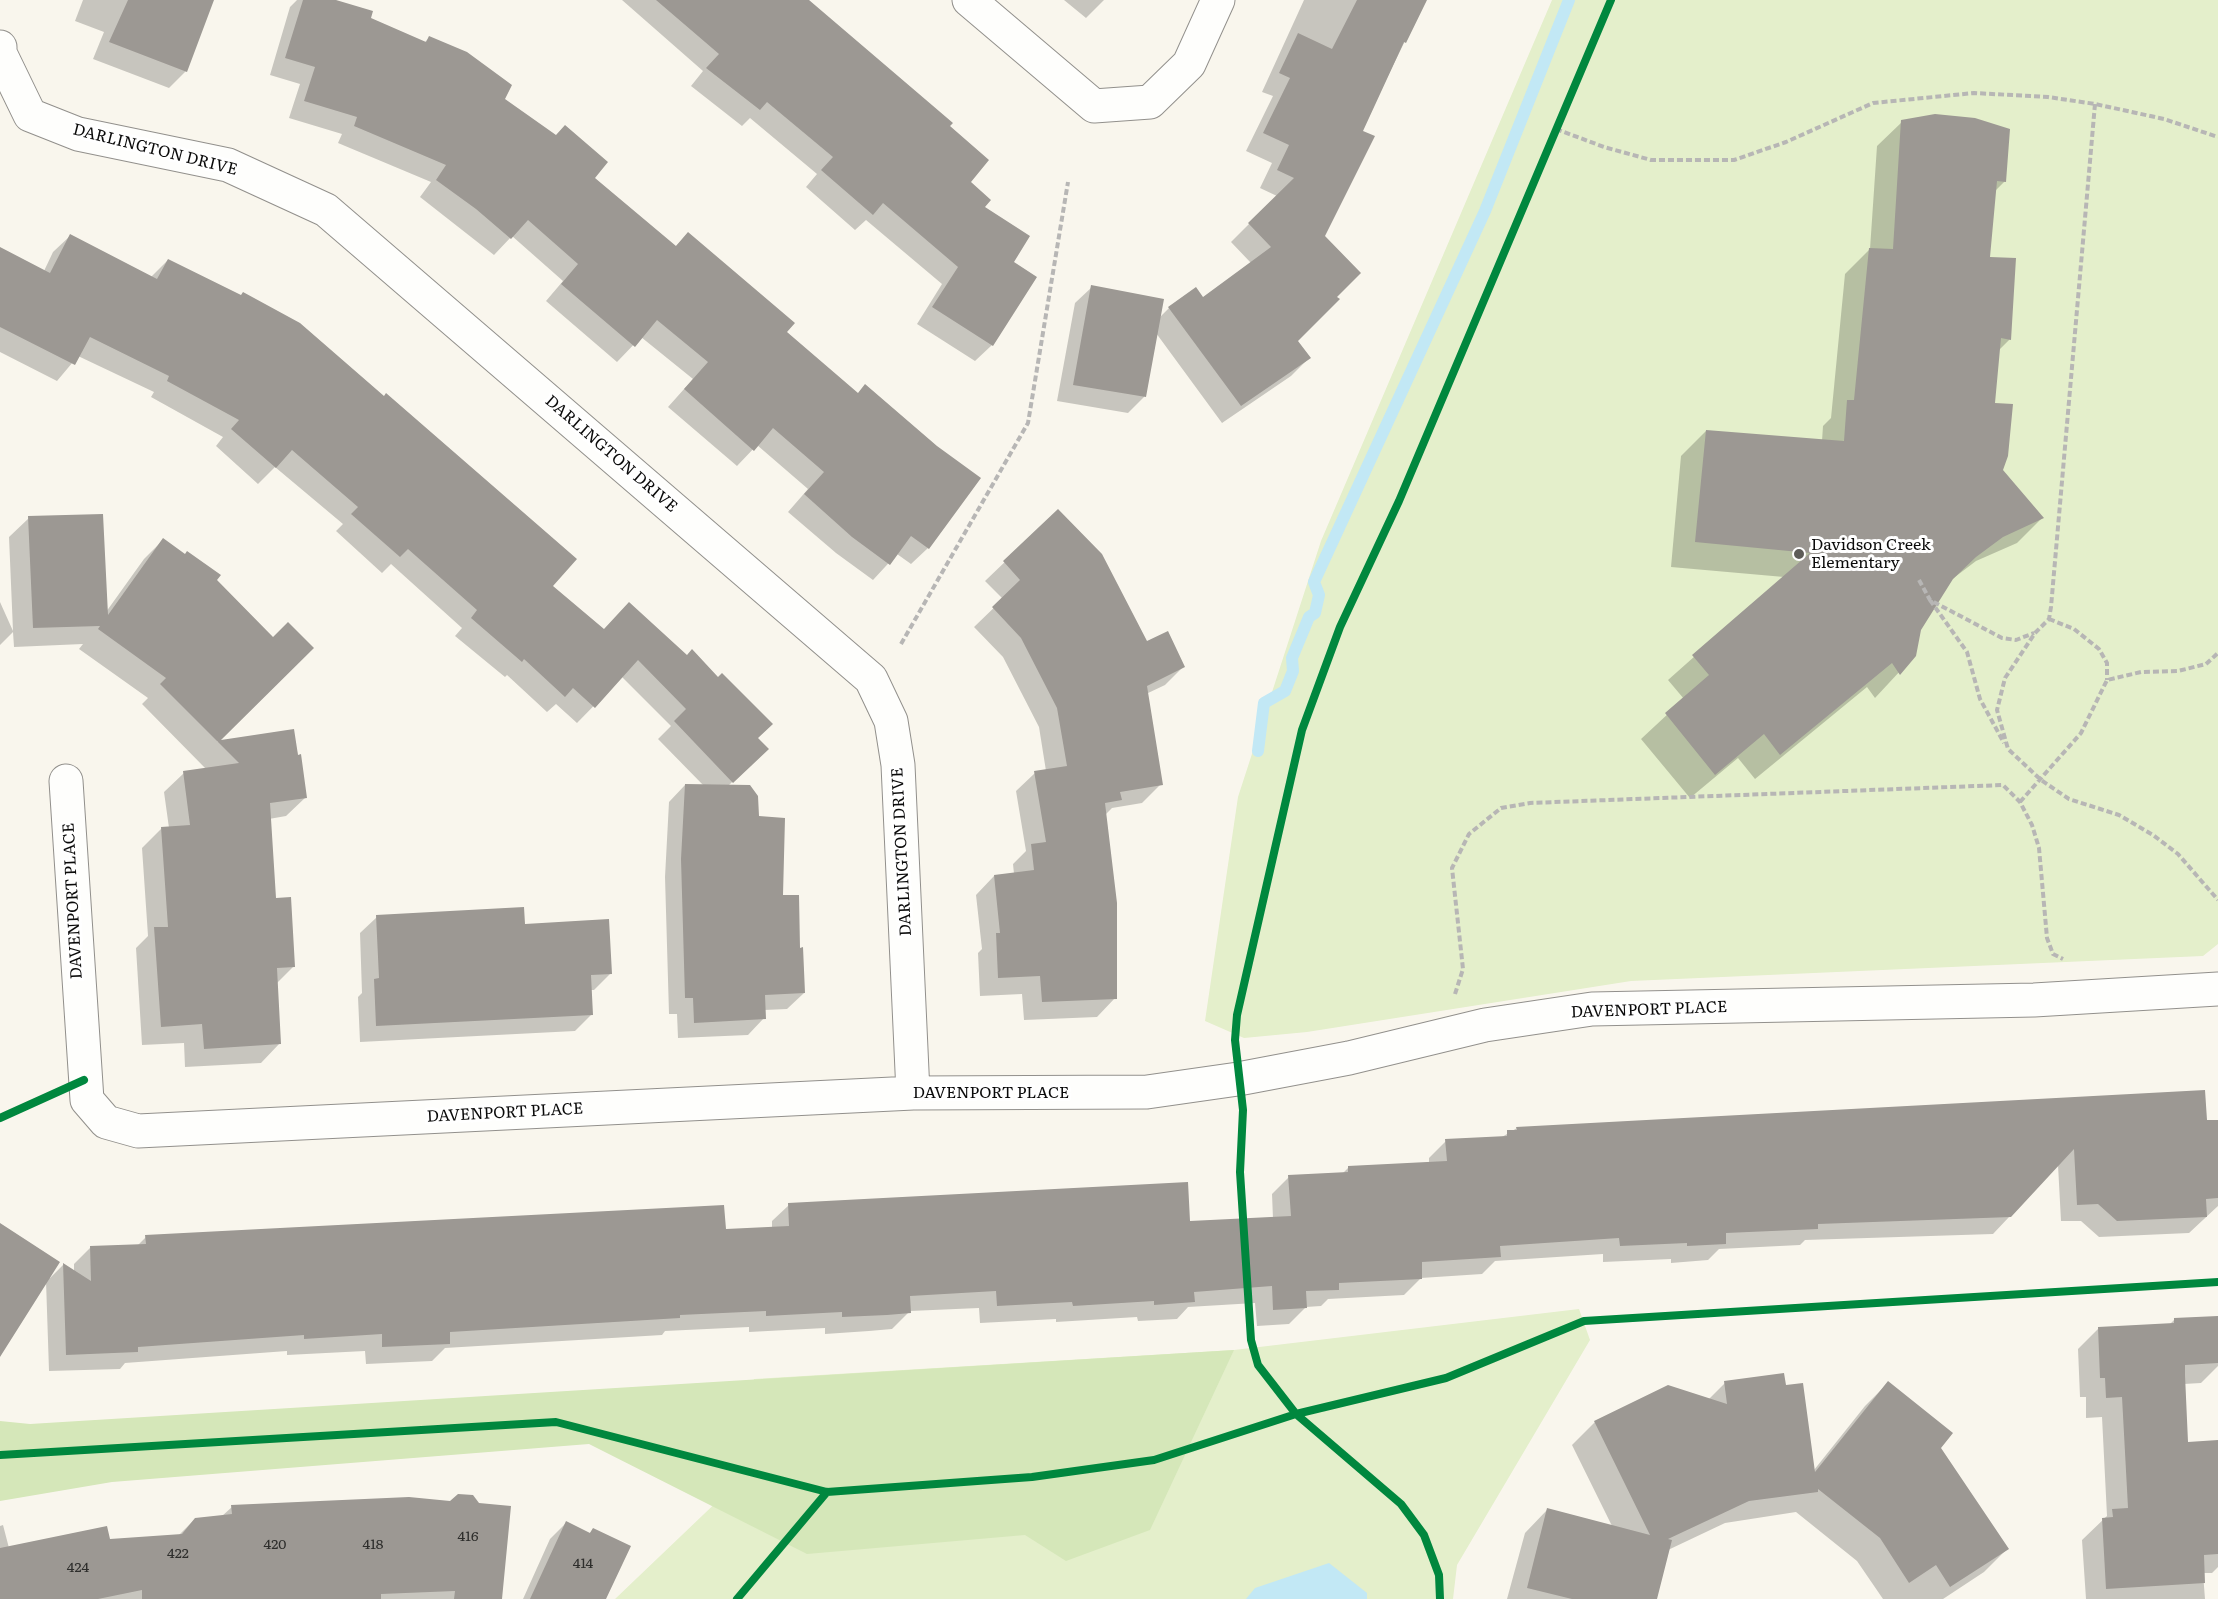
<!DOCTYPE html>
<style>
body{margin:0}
canvas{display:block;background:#f9f6ed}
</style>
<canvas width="2218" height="1599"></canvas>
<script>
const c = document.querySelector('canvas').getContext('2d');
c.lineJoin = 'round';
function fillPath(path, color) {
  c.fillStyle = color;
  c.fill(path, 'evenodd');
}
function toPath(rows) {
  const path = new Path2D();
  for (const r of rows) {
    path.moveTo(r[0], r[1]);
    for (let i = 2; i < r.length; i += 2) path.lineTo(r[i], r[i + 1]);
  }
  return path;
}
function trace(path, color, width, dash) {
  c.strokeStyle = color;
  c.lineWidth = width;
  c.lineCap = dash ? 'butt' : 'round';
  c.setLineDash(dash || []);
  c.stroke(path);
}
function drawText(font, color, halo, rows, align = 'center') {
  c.font = font + ' Literata,serif';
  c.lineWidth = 6;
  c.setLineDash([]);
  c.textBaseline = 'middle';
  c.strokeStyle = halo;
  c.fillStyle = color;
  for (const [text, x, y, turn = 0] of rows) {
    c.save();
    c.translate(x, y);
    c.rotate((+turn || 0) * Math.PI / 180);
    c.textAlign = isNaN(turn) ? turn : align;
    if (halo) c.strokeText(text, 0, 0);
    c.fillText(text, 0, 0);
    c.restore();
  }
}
const green = toPath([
 [1552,0,2218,0,2218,944,2203,956,1631,981,1307,1032,1244,1038,1205,1021,1238,797,1321,541],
 [1579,1309,1590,1340,1457,1565,1453,1599,615,1599,726,1493,754,1379,1234,1350]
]);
const forest = toPath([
 [1234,1350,1150,1530,1066,1561,1025,1535,807,1554,589,1444,112,1482,0,1501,0,1421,30,1424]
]);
const water = toPath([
 [1329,1563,1367,1593,1367,1599,1246,1599,1255,1588]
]);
const shadow = toPath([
 [83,0,203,0,186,71,169,88,93,59,104,32,75,21],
 [297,0,335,0,369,19,424,43,429,38,675,247,688,234,785,332,928,548,911,564,897,554,873,580,836,553,788,512,808,489,757,445,737,466,668,407,693,379,641,337,617,362,546,301,563,281,512,236,494,255,420,197,431,182,338,143,342,134,289,118,300,84,270,75,290,7],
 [622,0,808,0,948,126,969,182,1012,262,992,345,975,361,917,324,942,284,866,220,855,230,806,187,817,174,750,118,742,126,691,86,703,71],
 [1064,0,1104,0,1086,18],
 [1304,0,1425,0,1361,131,1323,236,1296,341,1309,358,1291,376,1222,423,1156,333,1144,397,1128,413,1057,401,1075,303,1092,287,1159,318,1169,308,1203,299,1251,263,1231,242,1277,196,1260,188,1272,163,1246,151,1273,96,1262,92],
 [1902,122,2005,181,1994,192,1988,258,2010,339,1998,351,1993,404,2001,471,2042,518,2017,543,1976,561,1951,580,1919,629,1914,656,1875,698,1867,687,1755,779,1738,758,1690,798,1641,739,1684,699,1668,680,1784,577,1671,567,1681,456,1706,431,1822,441,1823,426,1831,418,1845,274,1870,249,1877,146],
 [70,236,151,277,168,260,603,630,756,738,766,749,728,786,758,818,798,949,804,993,787,1009,764,1010,764,1018,748,1035,678,1038,677,1014,669,1014,665,877,669,802,685,785,704,786,658,739,671,726,622,677,577,723,556,704,547,712,507,675,505,677,455,636,462,628,391,564,382,573,336,531,343,524,275,467,258,484,216,446,223,437,151,397,154,392,78,356,57,381,0,352,0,248,44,271,53,252],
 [1058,511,1146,643,1183,667,1165,685,1146,694,1161,784,1142,803,1112,808,1105,815,1115,998,1097,1017,1024,1020,1022,994,980,996,978,953,982,949,976,895,994,876,1014,874,1013,864,1026,851,1016,791,1035,773,1046,771,1039,727,1003,657,974,627,1003,599,985,581],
 [29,518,106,612,144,559,163,540,215,581,273,638,312,648,217,742,293,731,306,797,286,816,269,819,275,899,293,967,276,984,280,1043,261,1063,185,1067,184,1043,142,1045,136,948,148,936,142,848,162,828,169,828,164,792,184,773,207,770,142,704,148,698,79,649,83,644,14,647,13,632,0,645,0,602,13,631,9,537],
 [377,917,524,926,611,973,594,990,590,990,591,1015,575,1031,360,1042,358,997,362,993,360,933],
 [2218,1121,2218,1206,2189,1233,2099,1237,2081,1221,2061,1221,2058,1165,1993,1234,1805,1240,1800,1245,1719,1249,1708,1260,1671,1263,1671,1259,1603,1262,1603,1254,1495,1261,1482,1274,1421,1278,1404,1295,1328,1299,1321,1306,1306,1307,1289,1324,1257,1326,1255,1303,1188,1307,1177,1319,1138,1321,1137,1317,1056,1322,1056,1319,980,1323,979,1308,910,1311,892,1329,869,1331,825,1334,825,1328,749,1332,749,1327,665,1331,662,1335,445,1348,432,1361,366,1364,365,1351,287,1355,287,1351,125,1363,120,1369,49,1371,46,1281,0,1355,0,1227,50,1278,63,1265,74,1272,74,1264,91,1247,137,1246,146,1237,724,1231,772,1228,772,1221,789,1205,1189,1223,1273,1219,1272,1194,1289,1177,1343,1173,1348,1168,1429,1163,1429,1158,1446,1141,1502,1137,1517,1128],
 [2218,1318,2218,1366,2201,1383,2184,1384,2187,1444,2218,1442,2218,1567,2212,1573,2203,1573,2205,1599,2086,1599,2082,1540,2107,1516,2102,1417,2086,1418,2086,1397,2080,1397,2078,1349,2098,1329,2169,1325,2174,1320],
 [1725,1383,1784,1386,1814,1470,1865,1406,1888,1383,1939,1448,2007,1549,1984,1572,1943,1599,1883,1599,1857,1561,1796,1512,1725,1523,1668,1550,1655,1599,1507,1599,1525,1533,1547,1510,1612,1526,1572,1445,1595,1422,1668,1386,1708,1400],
 [232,1507,500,1599,0,1599,0,1526,3,1525,9,1548,179,1535,195,1519,222,1516],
 [567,1522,589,1534,593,1529,604,1599,523,1599,550,1539]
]);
const stream = toPath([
 [1258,751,1264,703,1285,691,1293,671,1292,658,1309,617,1315,613,1319,595,1314,582,1485,211,1569,0]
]);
const building = toPath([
 [128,0,214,0,187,72,109,42],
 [303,0,336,0,373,11,371,18,426,42,429,36,467,52,512,85,505,99,556,135,565,125,608,162,595,178,676,246,688,232,795,323,787,332,858,393,865,384,937,446,981,478,929,549,911,536,890,565,852,537,804,494,824,472,773,428,754,451,684,389,708,362,657,320,635,347,561,284,578,264,528,220,511,239,476,209,436,180,446,165,354,126,357,117,304,101,315,67,285,58],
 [656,0,809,0,953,123,950,126,989,160,971,182,991,200,985,207,1030,236,1014,262,1037,277,993,346,932,307,958,267,883,203,873,215,821,170,833,157,767,102,760,110,706,68,719,54],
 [1357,0,1427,0,1406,43,1404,42,1363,131,1375,136,1325,236,1361,273,1337,297,1340,299,1298,341,1311,358,1241,406,1168,307,1196,287,1203,297,1271,247,1248,223,1294,178,1277,170,1289,145,1263,133,1290,78,1279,73,1298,33,1332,49],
 [1935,114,1975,118,2010,129,2006,182,1997,181,1990,257,2016,258,2011,340,2001,338,1995,403,2013,404,2008,456,2003,470,2044,518,2003,537,1976,557,1953,579,1921,630,1916,656,1900,675,1892,663,1780,755,1764,734,1715,775,1665,713,1709,675,1692,655,1810,553,1695,542,1706,430,1844,441,1847,400,1854,400,1869,248,1893,249,1901,120],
 [70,234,157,279,168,259,241,295,243,292,300,323,384,396,386,393,577,559,553,586,604,629,629,602,687,655,692,649,718,677,722,673,773,724,758,738,769,749,733,783,674,721,686,709,638,660,595,708,573,688,565,697,524,659,522,662,471,618,477,610,408,549,400,557,351,514,358,507,292,450,276,468,231,429,239,420,167,381,169,376,90,337,75,365,0,327,0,247,50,273],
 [1091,285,1164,299,1146,397,1073,385],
 [1058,509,1102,554,1147,641,1168,631,1185,667,1147,686,1163,785,1120,792,1122,800,1105,803,1117,903,1117,999,1042,1002,1040,976,998,978,996,933,1000,933,994,875,1034,870,1031,844,1046,842,1034,771,1067,766,1057,708,1021,638,992,607,1020,580,1003,561],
 [103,514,108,615,163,538,185,554,187,551,221,575,217,580,273,637,288,622,314,648,221,740,294,729,298,755,301,754,307,798,270,803,276,898,291,897,295,967,277,968,281,1044,204,1049,202,1024,161,1027,154,927,168,927,161,827,190,825,183,771,239,763,160,684,166,678,98,629,100,626,33,628,28,516],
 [685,784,750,785,758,796,759,816,785,818,783,895,799,895,800,948,803,947,805,993,765,995,766,1019,694,1023,693,998,685,998,681,859],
 [524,907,525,924,609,919,612,974,591,975,593,1015,376,1026,374,979,379,978,376,915],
 [2205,1090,2207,1120,2218,1120,2218,1198,2206,1199,2207,1217,2117,1221,2098,1204,2077,1205,2074,1149,2011,1217,1818,1224,1818,1229,1726,1233,1726,1244,1687,1246,1687,1243,1620,1246,1619,1238,1500,1246,1501,1257,1422,1262,1422,1279,1339,1283,1339,1290,1306,1291,1307,1308,1273,1310,1272,1286,1194,1292,1195,1302,1154,1305,1154,1301,1073,1306,1072,1302,997,1306,996,1291,910,1296,911,1313,887,1315,842,1317,842,1312,766,1316,766,1311,680,1315,680,1318,450,1332,450,1344,382,1347,382,1334,304,1339,304,1335,138,1347,138,1352,66,1355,63,1263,91,1281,90,1246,146,1244,145,1235,724,1205,726,1229,789,1226,788,1203,1188,1182,1190,1221,1291,1216,1288,1175,1348,1172,1348,1166,1447,1161,1445,1139,1507,1136,1507,1130,1517,1130,1516,1127],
 [0,1223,60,1262,0,1357],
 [2218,1316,2218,1363,2185,1365,2185,1375,2188,1442,2218,1440,2218,1554,2204,1555,2205,1583,2106,1589,2102,1518,2113,1517,2112,1509,2128,1508,2122,1397,2106,1398,2105,1378,2100,1378,2098,1327,2174,1323,2174,1318],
 [1784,1373,1786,1385,1803,1383,1815,1472,1888,1381,1953,1433,1941,1448,2009,1549,1950,1587,1936,1565,1909,1583,1880,1538,1818,1489,1818,1492,1749,1501,1668,1539,1672,1540,1657,1599,1572,1599,1527,1588,1547,1508,1650,1535,1594,1421,1668,1385,1727,1404,1724,1381],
 [458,1494,473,1495,479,1503,511,1506,502,1599,454,1599,455,1591,381,1594,381,1599,142,1599,142,1590,98,1599,0,1599,0,1548,107,1526,110,1539,182,1534,195,1518,232,1514,231,1505,409,1497,450,1501],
 [566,1521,590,1533,593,1528,631,1546,606,1599,530,1599]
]);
const path = toPath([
 [2095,104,2051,607,2049,619,2035,633,2005,678,1997,710,2008,749,2041,780,2069,799,2119,815,2153,835,2178,854,2218,900],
 [1556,129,1604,147,1651,160,1734,160,1786,142,1873,103,1974,93,2048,97,2095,104,2164,119,2218,137],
 [1919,580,1930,600,2002,638,2016,640,2034,633],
 [1930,600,1967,652,1980,699,2004,743],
 [2049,619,2074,629,2099,649,2107,663,2107,680],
 [901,644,1028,423,1068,182],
 [2020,802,2081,733,2107,680,2141,672,2178,671,2206,664,2218,653],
 [1455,994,1463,969,1452,868,1469,834,1501,808,1530,803,2003,785,2020,802,2032,825,2039,848,2047,938,2053,954,2063,959]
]);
const minor = toPath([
 [969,0,1094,106,1150,102,1189,64,1218,0],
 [0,47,0,53,30,115,78,134,228,165,326,210,871,679,891,721,898,765,913,1093],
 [66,781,87,1100,106,1122,138,1131,913,1093,1147,1092,1238,1079,1349,1058,1485,1025,1592,1009,2034,1000,2218,989]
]);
const cycleway = toPath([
 [0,1118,84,1080],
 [0,1455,556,1422,827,1492,1032,1477,1154,1460,1296,1414,1446,1378,1584,1321,2218,1282],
 [737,1599,827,1492],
 [1440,1599,1439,1575,1424,1535,1401,1504,1296,1414,1258,1365,1251,1340,1240,1172,1243,1110,1235,1040,1237,1015,1302,730,1340,627,1399,501,1611,0]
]);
const markers = [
 [1799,554,6,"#5e5d59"]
];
const numberNames = [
 ["416",468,1537],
 ["420",275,1545],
 ["418",373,1545],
 ["422",178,1554],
 ["414",583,1564],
 ["424",78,1568]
];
const streetNames = [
 ["DARLINGTON DRIVE",155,150,14],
 ["DARLINGTON DRIVE",611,454,41],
 ["DARLINGTON DRIVE",902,852,-93],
 ["DAVENPORT PLACE",73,901,-93],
 ["DAVENPORT PLACE",1649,1010,-2],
 ["DAVENPORT PLACE",991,1093],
 ["DAVENPORT PLACE",505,1113,-3]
];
const poiNames = [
 ["Davidson Creek",1811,545],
 ["Elementary",1811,563]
];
fillPath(green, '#e4efcb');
fillPath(forest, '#d5e7b9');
fillPath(water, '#c2e8f5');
fillPath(shadow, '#0003');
trace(stream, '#c2e8f5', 12);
fillPath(building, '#9c9893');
trace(minor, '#92908c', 35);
trace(path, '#b7b6b5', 4, [6, 3]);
trace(minor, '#fefefc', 33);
trace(cycleway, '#00873e', 8);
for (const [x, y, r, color] of markers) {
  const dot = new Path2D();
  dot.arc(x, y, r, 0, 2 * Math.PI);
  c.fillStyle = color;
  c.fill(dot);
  trace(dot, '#fff', 2);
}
drawText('14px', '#2e2e2c', null, numberNames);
drawText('16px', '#0a0a0a', '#fff', streetNames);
drawText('16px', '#0a0a0a', '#fff', poiNames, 'left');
</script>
